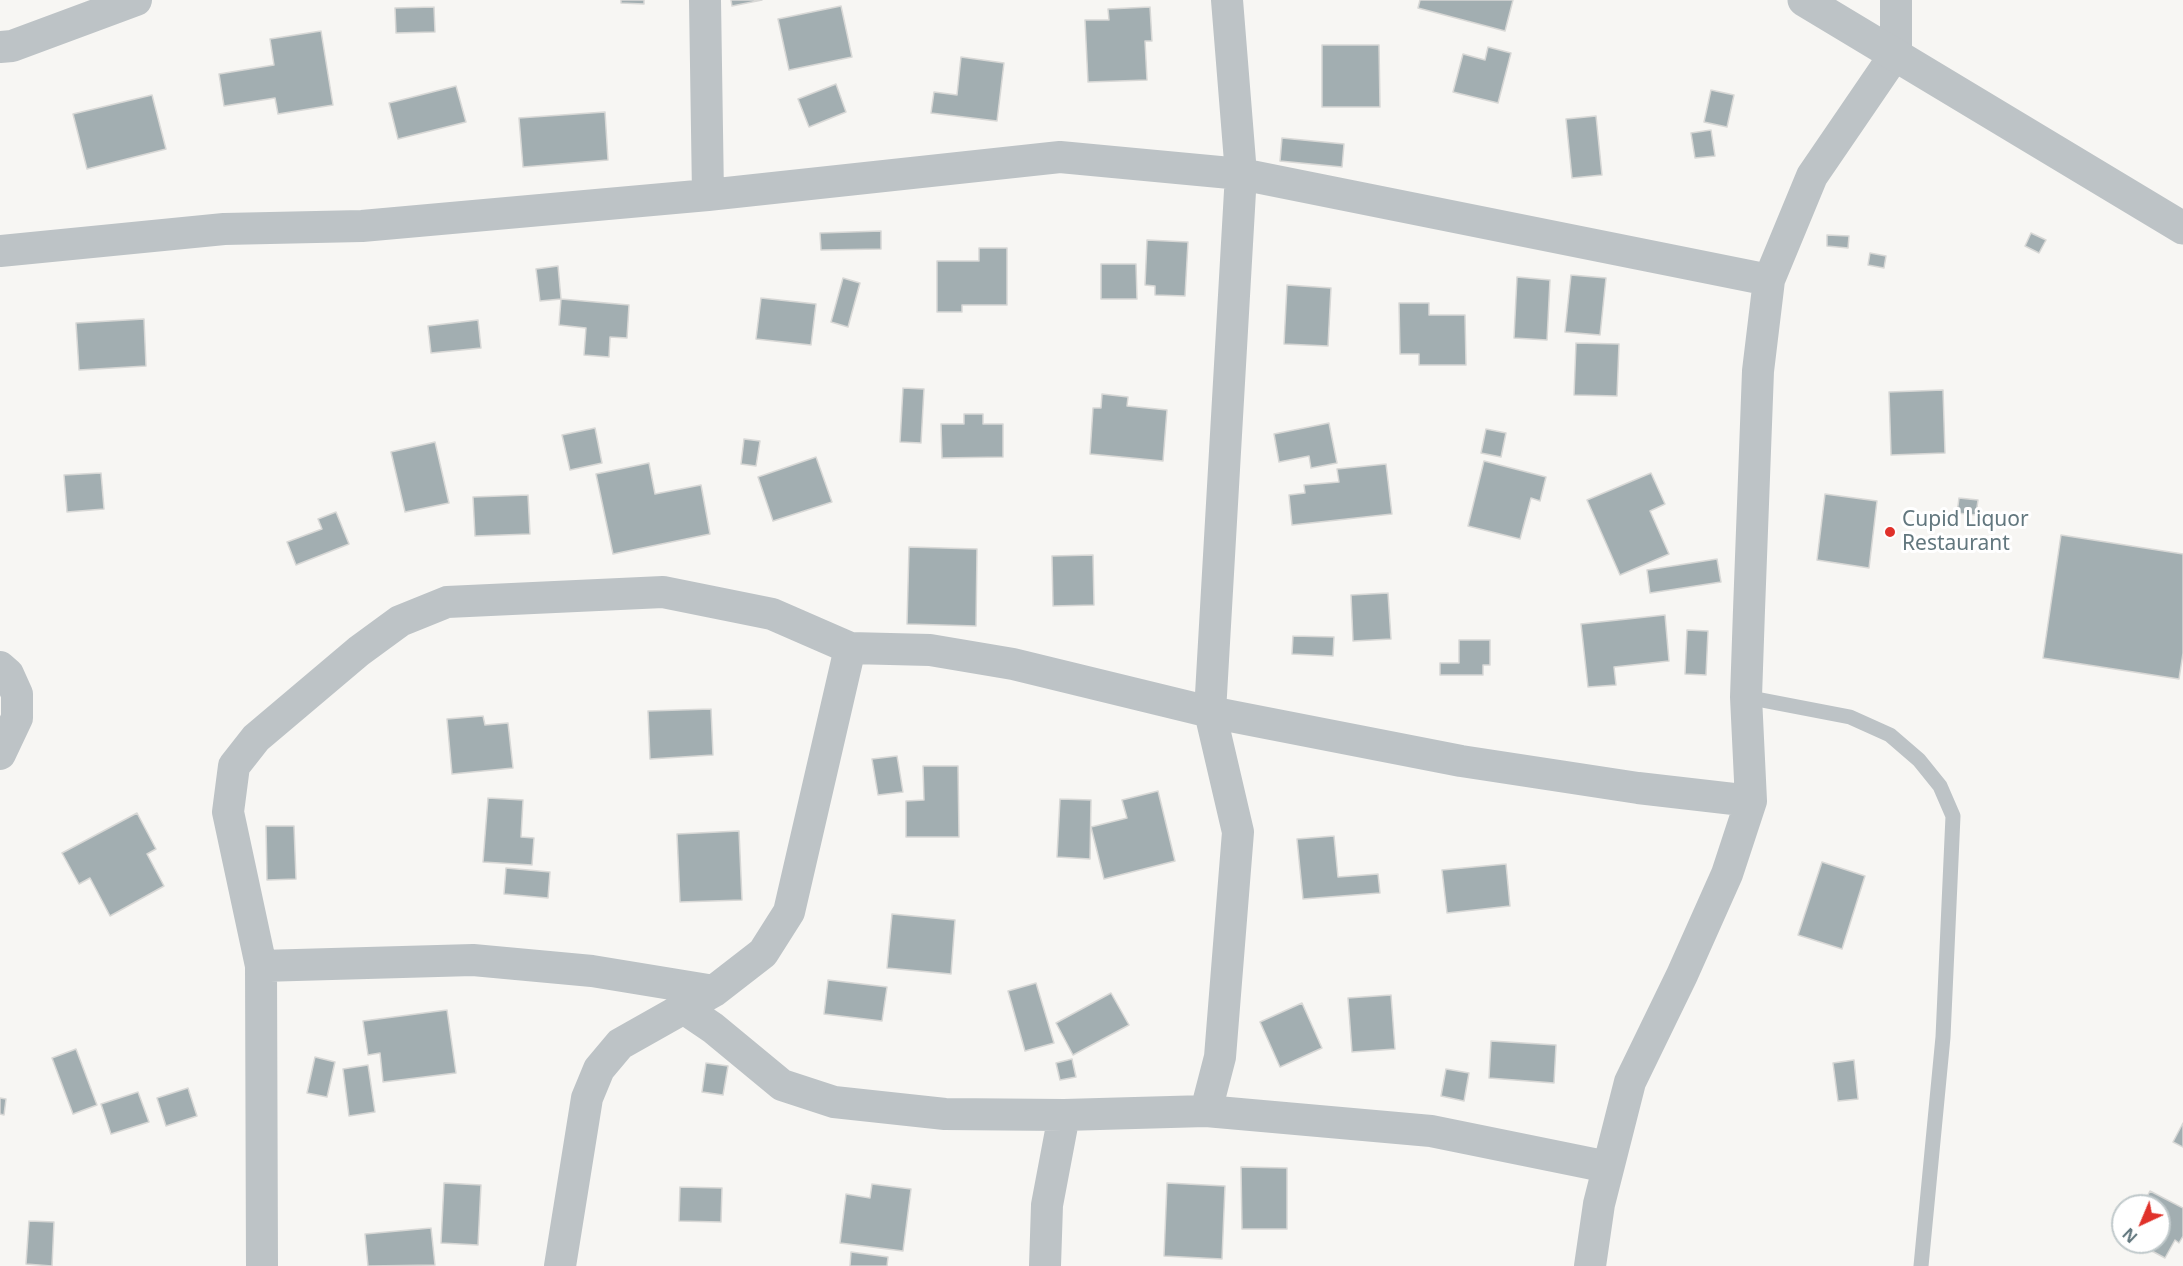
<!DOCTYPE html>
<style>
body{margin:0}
#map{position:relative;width:2183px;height:1266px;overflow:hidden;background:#f7f6f3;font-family:"Noto Sans",sans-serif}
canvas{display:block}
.north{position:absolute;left:2111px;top:1194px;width:60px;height:60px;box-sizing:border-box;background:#fff;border:2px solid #c0c9cb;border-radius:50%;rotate:224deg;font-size:16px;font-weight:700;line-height:24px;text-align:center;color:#62777e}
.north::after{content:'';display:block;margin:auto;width:21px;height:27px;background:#e0312a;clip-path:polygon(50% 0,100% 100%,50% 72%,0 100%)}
</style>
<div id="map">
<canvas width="2183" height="1266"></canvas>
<div class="north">N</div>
</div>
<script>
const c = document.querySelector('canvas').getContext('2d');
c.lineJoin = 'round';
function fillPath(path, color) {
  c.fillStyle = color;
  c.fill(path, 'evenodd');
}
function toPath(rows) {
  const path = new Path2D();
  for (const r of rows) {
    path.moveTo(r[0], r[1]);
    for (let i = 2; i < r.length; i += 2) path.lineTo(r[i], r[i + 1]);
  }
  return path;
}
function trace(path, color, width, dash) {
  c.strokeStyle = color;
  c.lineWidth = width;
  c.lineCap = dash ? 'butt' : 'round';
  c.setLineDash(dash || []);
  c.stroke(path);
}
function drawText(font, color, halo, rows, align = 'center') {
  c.font = font + ' "Noto Sans",sans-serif';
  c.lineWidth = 6;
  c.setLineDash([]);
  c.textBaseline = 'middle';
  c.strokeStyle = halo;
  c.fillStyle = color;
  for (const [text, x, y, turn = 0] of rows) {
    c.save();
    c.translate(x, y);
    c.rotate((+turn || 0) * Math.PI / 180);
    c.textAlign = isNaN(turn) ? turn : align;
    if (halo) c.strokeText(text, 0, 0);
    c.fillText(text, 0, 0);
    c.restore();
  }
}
const building = toPath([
 [621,0,644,0,644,4,621,3,621,0],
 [731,0,762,0,732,6,731,0],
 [1420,0,1513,0,1505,31,1418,8,1420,0],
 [841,6,852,57,789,70,778,19,841,6],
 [434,7,435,32,396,33,395,8,434,7],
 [1150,7,1152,41,1145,41,1147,80,1088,82,1085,20,1109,20,1108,9,1150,7],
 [321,31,333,105,278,114,275,98,224,106,219,74,274,65,270,39,321,31],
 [1322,45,1379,45,1380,107,1322,107,1322,45],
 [1488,47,1511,53,1498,103,1453,92,1463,54,1485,60,1488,47],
 [961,57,1004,63,997,121,931,113,934,92,957,95,961,57],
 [836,84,846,112,809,127,798,99,836,84],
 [456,86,466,122,398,139,389,103,456,86],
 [1711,90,1734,95,1727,127,1704,122,1711,90],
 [152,95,166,149,87,169,73,114,152,95],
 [605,112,608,160,523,167,519,118,605,112],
 [1596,116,1602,175,1572,178,1566,119,1596,116],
 [1711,130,1715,156,1695,158,1691,133,1711,130],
 [1282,138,1344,144,1342,167,1280,161,1282,138],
 [881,231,881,249,821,250,820,233,881,231],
 [2031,233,2046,240,2039,253,2025,246,2031,233],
 [1827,235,1849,236,1848,248,1827,246,1827,235],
 [1147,240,1188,242,1185,296,1155,295,1155,286,1145,285,1147,240],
 [979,248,1007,248,1007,305,962,305,962,312,937,312,937,261,979,261,979,248],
 [1870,253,1886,256,1884,268,1868,265,1870,253],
 [1101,264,1136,264,1137,299,1101,299,1101,264],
 [558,266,561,299,540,301,536,269,558,266],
 [1571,275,1606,278,1600,335,1565,332,1571,275],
 [1517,277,1550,280,1547,340,1514,338,1517,277],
 [843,278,860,283,848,327,831,322,843,278],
 [1287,285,1331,288,1328,346,1284,344,1287,285],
 [761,298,816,304,811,345,756,339,761,298],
 [561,299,629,305,627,338,610,337,609,357,584,355,586,328,559,325,561,299],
 [1399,303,1429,303,1429,315,1465,315,1466,365,1419,365,1419,354,1400,354,1399,303],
 [144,319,146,366,79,370,76,323,144,319],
 [478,320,481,348,431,353,428,326,478,320],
 [1576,343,1619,344,1617,396,1574,395,1576,343],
 [903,388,924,389,921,443,900,442,903,388],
 [1943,390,1945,453,1891,455,1889,392,1943,390],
 [1102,394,1128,397,1127,406,1167,410,1163,461,1090,454,1093,408,1101,408,1102,394],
 [964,414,983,414,983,424,1003,424,1003,457,942,458,941,424,964,424,964,414],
 [1329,423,1337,463,1311,468,1309,456,1279,462,1274,434,1329,423],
 [595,428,602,463,570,470,562,435,595,428],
 [1486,429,1506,433,1501,457,1481,453,1486,429],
 [744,439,760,441,756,466,741,464,744,439],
 [435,442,449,503,405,512,391,452,435,442],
 [816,457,832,502,773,521,758,477,816,457],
 [1484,461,1546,477,1540,501,1531,498,1520,539,1468,526,1484,461],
 [649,463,655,494,701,485,710,534,613,554,596,474,649,463],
 [1386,464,1392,514,1292,525,1289,495,1305,493,1304,485,1339,482,1337,469,1386,464],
 [101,473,104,509,67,512,64,475,101,473],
 [1651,473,1665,504,1650,511,1669,554,1620,575,1587,500,1651,473],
 [1825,494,1877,501,1869,568,1817,560,1825,494],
 [528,495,530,534,475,536,473,497,528,495],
 [1959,498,1978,500,1976,515,1957,513,1959,498],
 [336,512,349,544,296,565,287,542,322,529,318,519,336,512],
 [2061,535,2183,554,2183,653,2179,679,2043,658,2061,535],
 [909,547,977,549,976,626,907,624,909,547],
 [1093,555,1094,605,1053,606,1052,556,1093,555],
 [1717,559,1721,582,1650,593,1647,570,1717,559],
 [1388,593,1391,639,1353,641,1351,595,1388,593],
 [1665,615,1669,661,1614,667,1616,685,1588,687,1581,624,1665,615],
 [1687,630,1708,631,1706,675,1685,674,1687,630],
 [1293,636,1334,637,1333,656,1292,654,1293,636],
 [1459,640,1490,640,1490,665,1483,665,1483,675,1440,675,1440,663,1459,663,1459,640],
 [711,709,713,755,650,759,648,711,711,709],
 [483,716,485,725,508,723,513,768,452,774,447,719,483,716],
 [897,756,903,792,878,795,872,759,897,756],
 [923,766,958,766,959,837,906,837,906,801,924,800,923,766],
 [1158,791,1175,861,1104,879,1091,827,1127,818,1122,800,1158,791],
 [488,798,523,800,521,837,534,838,532,865,483,862,488,798],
 [1060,799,1091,800,1090,859,1057,857,1060,799],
 [137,813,156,849,147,854,164,886,110,916,90,878,79,884,62,853,137,813],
 [266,826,294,826,296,879,267,880,266,826],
 [739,831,742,900,680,902,677,834,739,831],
 [1334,836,1338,877,1378,874,1380,893,1303,899,1297,839,1334,836],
 [1822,862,1865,876,1842,949,1798,935,1822,862],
 [1506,864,1510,906,1447,913,1442,870,1506,864],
 [506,868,550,872,548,898,504,894,506,868],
 [892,914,955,920,951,974,887,968,892,914],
 [828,980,887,987,882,1021,824,1014,828,980],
 [1036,983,1054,1043,1025,1051,1008,991,1036,983],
 [1111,993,1129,1025,1073,1055,1056,1023,1111,993],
 [1391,995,1395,1049,1352,1052,1348,998,1391,995],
 [1302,1003,1322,1048,1280,1067,1260,1022,1302,1003],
 [447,1010,456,1073,383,1082,380,1053,368,1055,363,1021,447,1010],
 [1491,1041,1556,1045,1554,1083,1489,1078,1491,1041],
 [76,1049,97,1105,73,1114,52,1058,76,1049],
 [315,1057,335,1062,327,1097,307,1093,315,1057],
 [1072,1059,1076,1077,1060,1080,1056,1063,1072,1059],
 [1854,1060,1858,1099,1838,1101,1833,1063,1854,1060],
 [706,1063,728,1066,723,1095,702,1092,706,1063],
 [368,1065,375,1112,349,1116,343,1069,368,1065],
 [1446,1069,1469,1073,1464,1101,1441,1096,1446,1069],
 [188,1088,197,1116,166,1126,157,1098,188,1088],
 [138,1092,149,1122,111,1134,101,1104,138,1092],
 [0,1098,6,1099,4,1115,0,1114,0,1098],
 [2183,1123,2183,1147,2173,1142,2183,1123],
 [1241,1167,1287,1168,1287,1229,1242,1229,1241,1167],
 [444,1183,481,1185,478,1245,441,1243,444,1183],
 [1167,1183,1225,1186,1222,1259,1164,1256,1167,1183],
 [872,1184,911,1189,903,1251,840,1243,846,1194,870,1198,872,1184],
 [680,1187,722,1188,721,1222,679,1221,680,1187],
 [2150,1191,2183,1208,2183,1236,2179,1243,2175,1240,2165,1258,2135,1242,2159,1242,2159,1206,2142,1206,2150,1191],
 [29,1221,54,1222,52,1266,26,1264,29,1221],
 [431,1228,435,1265,368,1266,365,1234,431,1228],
 [851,1252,888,1257,887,1266,850,1266,851,1252]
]);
const service = toPath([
 [1746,697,1850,717,1890,735,1919,760,1940,786,1953,816,1943,1037,1921,1266]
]);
const minor = toPath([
 [705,0,708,195],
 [0,47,12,46,136,0],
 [0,251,224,229,362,226,708,195,1060,157,1241,174,1769,280],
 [0,667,8,674,17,694,17,718,0,754],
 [261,966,473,960,592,971,714,991],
 [685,1009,713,1028,782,1085,834,1102,945,1114,1064,1115,1206,1111,1431,1131,1608,1167],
 [1206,1111,1220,1057,1238,832,1210,712,1241,174,1227,0],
 [262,1266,261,966,228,812,234,766,256,738,359,651,400,621,447,602,663,592,772,614,850,648,930,650,1013,664,1210,712,1461,761,1638,788,1751,801],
 [560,1266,587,1098,599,1069,620,1044,714,991,763,953,789,912,850,648],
 [1045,1266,1047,1205,1064,1115],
 [1590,1266,1599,1204,1630,1082,1682,975,1727,874,1751,801,1746,697,1749,610,1758,371,1769,280,1812,176,1896,53,1896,0]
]);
const tertiary = toPath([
 [1804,0,2183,228]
]);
const markers = [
 [1890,532,6,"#e0312a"]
];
const poiNames = [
 ["Cupid Liquor",1902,520],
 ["Restaurant",1902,544]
];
fillPath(building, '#a2aeb1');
trace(building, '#d8d8d6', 1.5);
trace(service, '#bdc3c6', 15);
trace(minor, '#bdc3c6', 32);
trace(tertiary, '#bdc3c6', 33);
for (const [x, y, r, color] of markers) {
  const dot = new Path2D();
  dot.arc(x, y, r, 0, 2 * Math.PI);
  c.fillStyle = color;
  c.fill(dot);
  trace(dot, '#fff', 2);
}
drawText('21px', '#62777e', '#fff', poiNames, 'left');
</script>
